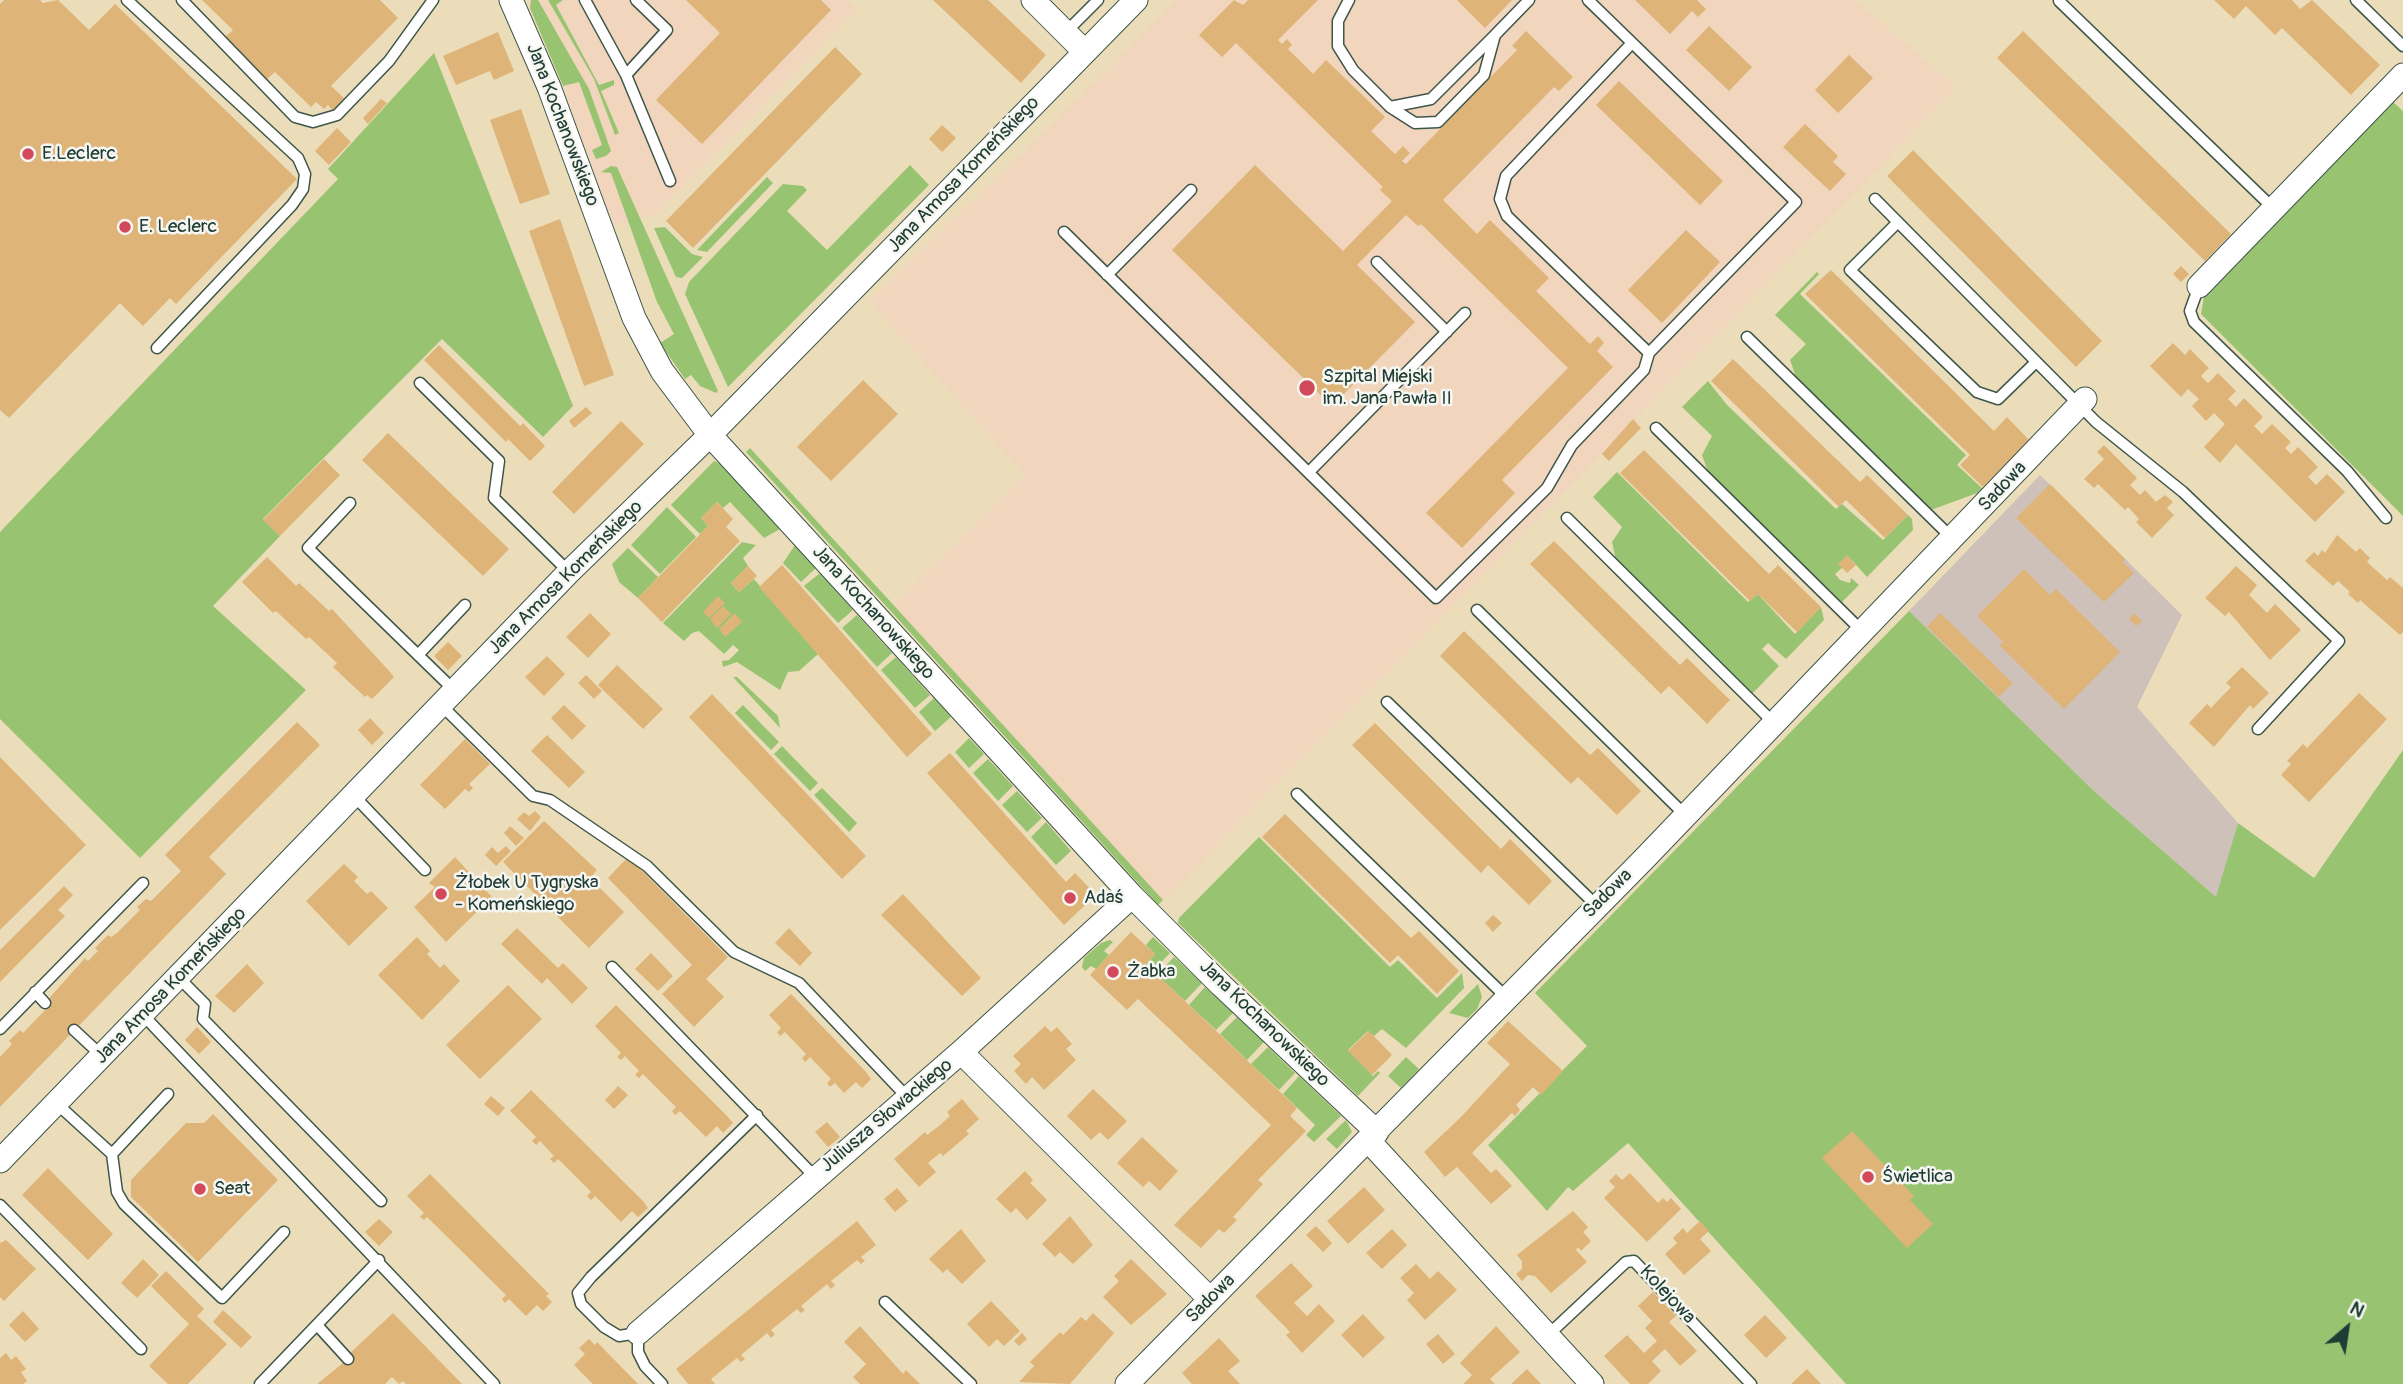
<!DOCTYPE html>
<meta charset="utf-8">
<style>
body{margin:0}
#map{position:relative;width:2403px;height:1384px;overflow:hidden;background:#ebddb9;font-family:Pangolin,sans-serif}
canvas{display:block}
.north{position:absolute;left:2312px;top:1293px;width:70px;height:70px;-webkit-text-stroke:5px #f6f6f2;paint-order:stroke;rotate:29deg;font-size:19px;font-weight:700;line-height:28px;text-align:center;color:#1f3d34}
.north::after{content:'';display:block;margin:auto;width:24px;height:32px;background:#1f3d34;clip-path:polygon(50% 0,100% 100%,50% 72%,0 100%)}
</style>
<div id="map">
<canvas width="2403" height="1384"></canvas>
<div class="north">N</div>
</div>
<script>
const c = document.querySelector('canvas').getContext('2d');
c.lineJoin = 'round';
function fillPath(path, color) {
  c.fillStyle = color;
  c.fill(path, 'evenodd');
}
function toPath(rows) {
  const path = new Path2D();
  for (const r of rows) {
    path.moveTo(r[0], r[1]);
    for (let i = 2; i < r.length; i += 2) path.lineTo(r[i], r[i + 1]);
  }
  return path;
}
function trace(path, color, width, dash) {
  c.strokeStyle = color;
  c.lineWidth = width;
  c.lineCap = dash ? 'butt' : 'round';
  c.setLineDash(dash || []);
  c.stroke(path);
}
function drawText(font, color, halo, rows, align = 'center') {
  c.font = font + ' Pangolin,sans-serif';
  c.lineWidth = 5;
  c.setLineDash([]);
  c.textBaseline = 'middle';
  c.strokeStyle = halo;
  c.fillStyle = color;
  for (const [text, x, y, turn = 0] of rows) {
    c.save();
    c.translate(x, y);
    c.rotate((+turn || 0) * Math.PI / 180);
    c.textAlign = isNaN(turn) ? turn : align;
    if (halo) c.strokeText(text, 0, 0);
    c.fillText(text, 0, 0);
    c.restore();
  }
}
const built = toPath([
 [526,0,848,0,857,9,656,214,613,226,563,86],
 [1176,0,1855,0,1957,87,1555,502,1163,900,893,605,1025,475,869,301,1111,67]
]);
const industrial = toPath([
 [2040,475,2182,615,2137,707,2238,823,2217,898,2094,791,1909,611]
]);
const green = toPath([
 [531,0,538,0,589,89,611,151,606,156,596,159,592,150,602,145,579,82,563,86,530,8],
 [548,0,563,0,556,5,599,85,614,80,614,85,601,91,619,133,615,135,594,79],
 [434,53,573,406,543,437,442,339,263,519,280,536,213,606,306,690,140,858,0,719,0,532,338,179,328,169],
 [2393,102,2403,111,2403,516,2201,314,2204,297],
 [910,165,929,185,728,387,685,294,689,282,783,184,803,186,807,190,787,211,827,250],
 [611,166,617,167,718,391,716,393,700,386,691,375,685,379,660,343,674,334,657,302,611,173,601,172],
 [767,177,773,183,707,252,697,250],
 [665,227,692,254,703,257,682,278,676,277,654,228],
 [1817,272,1819,274,1800,294,1966,455,1957,465,1983,489,1980,492,1931,510,1797,380,1790,360,1806,344,1775,315],
 [1708,381,1727,405,1836,509,1842,504,1883,540,1908,515,1912,519,1913,530,1867,577,1848,556,1839,564,1842,568,1835,574,1840,580,1850,583,1851,578,1859,585,1842,602,1708,472,1702,455,1712,436,1682,407],
 [750,448,1163,900,1158,905,746,452],
 [714,461,723,465,780,529,764,538,730,502,723,508,717,502,701,518,708,526,700,534,671,505],
 [1617,472,1748,602,1758,594,1795,634,1821,607,1824,620,1786,659,1768,643,1762,649,1779,666,1752,694,1616,560,1612,542,1622,527,1593,497],
 [667,507,696,537,660,574,631,545],
 [742,542,756,545,743,558,748,566,731,583,739,592,754,579,818,654,799,671,788,672,780,690,737,662,723,667,722,661,729,660,739,650,733,645,724,654,699,631,692,633,684,641,663,623],
 [795,545,816,568,801,582,783,563],
 [628,548,658,577,638,598,619,582,612,564],
 [820,573,853,610,838,623,804,586],
 [1909,611,2094,791,2216,897,2238,823,2314,878,2403,750,2403,1384,1846,1384,1628,1143,1573,1191,1568,1187,1547,1211,1488,1145,1587,1046,1535,993],
 [857,615,892,653,877,667,842,628],
 [896,657,930,695,915,708,881,670],
 [733,677,737,677,778,716,780,728],
 [934,698,951,717,935,731,919,712],
 [743,705,779,742,771,750,735,713],
 [969,738,984,754,969,768,955,752],
 [782,746,818,783,810,791,774,754],
 [988,759,1013,786,998,801,973,773],
 [822,788,857,823,849,832,814,795],
 [1017,791,1042,818,1027,832,1002,805],
 [1046,822,1071,851,1056,865,1031,837],
 [1259,837,1390,967,1398,960,1437,998,1462,973,1464,988,1406,1048,1382,1029,1374,1036,1368,1031,1348,1050,1373,1076,1378,1071,1380,1073,1358,1096,1178,923,1179,918],
 [1153,937,1170,953,1153,971,1146,964,1155,954,1146,945],
 [1110,940,1113,942,1104,951,1109,955,1096,969,1091,966,1085,971,1082,967,1084,958,1101,943],
 [1174,957,1202,983,1185,1001,1157,975],
 [1478,984,1482,997,1477,1009,1468,1018,1449,1013],
 [1205,987,1233,1013,1216,1030,1189,1005],
 [1237,1017,1264,1042,1247,1060,1220,1034],
 [1268,1047,1295,1073,1279,1090,1251,1064],
 [1406,1057,1419,1069,1401,1088,1388,1076],
 [1299,1076,1341,1116,1314,1142,1306,1135,1315,1125,1283,1094],
 [1346,1120,1352,1132,1337,1149,1326,1139]
]);
const building = toPath([
 [4,0,40,0,43,3,58,0,89,30,115,4,297,179,176,304,170,298,143,326,120,303,9,418,0,410,0,4],
 [202,0,380,0,398,18,331,86,344,98,333,111,328,105,324,109,316,102,311,107,275,72,267,79,225,37,233,30],
 [686,0,821,0,831,10,702,144,656,100,720,33],
 [933,0,988,0,1046,55,1021,83],
 [1234,0,1243,5,1248,0,1318,0,1278,40,1282,44,1287,39,1292,45,1288,49,1313,74,1326,60,1385,117,1371,131,1395,154,1403,146,1410,153,1402,161,1406,164,1517,50,1512,46,1526,31,1573,77,1559,91,1554,87,1443,200,1477,234,1490,220,1549,278,1536,291,1590,344,1598,336,1604,343,1597,351,1613,367,1502,480,1515,493,1462,548,1426,513,1568,368,1421,224,1418,226,1406,215,1357,265,1415,322,1332,406,1172,250,1255,165,1343,251,1392,201,1380,190,1383,187,1236,43,1222,57,1199,35],
 [1457,0,1512,0,1485,28],
 [1635,0,1697,0,1706,9,1698,17,1692,11,1670,34],
 [2214,0,2292,0,2300,9,2312,0,2380,65,2351,95,2282,28,2275,35,2246,6,2234,19],
 [1709,26,1752,67,1729,91,1686,50],
 [2023,31,2231,234,2205,261,1997,58],
 [498,32,514,71,494,80,490,71,456,85,443,56],
 [835,47,862,74,693,248,666,221],
 [1849,55,1873,78,1838,113,1815,90],
 [1619,81,1723,181,1700,205,1596,105],
 [381,99,387,103,368,124,363,118],
 [521,109,550,194,520,204,490,120],
 [1805,124,1838,156,1833,162,1846,174,1830,191,1783,147],
 [942,125,956,138,942,152,929,139],
 [337,128,351,142,329,165,315,151],
 [1913,150,2102,341,2076,367,1887,176],
 [560,219,614,375,584,386,529,231],
 [1686,230,1720,262,1662,323,1628,290],
 [2181,266,2189,274,2181,282,2173,274],
 [1831,270,1994,431,2007,417,2029,440,1983,487,1960,465,1970,455,1805,294],
 [2173,343,2185,355,2190,349,2209,368,2201,376,2208,383,2218,373,2236,391,2228,399,2236,407,2244,398,2263,417,2254,426,2262,434,2272,424,2291,442,2285,448,2291,454,2298,447,2318,467,2308,477,2316,485,2327,474,2345,492,2315,522,2236,444,2220,463,2204,447,2225,424,2214,413,2206,421,2192,406,2199,399,2188,389,2181,397,2150,366],
 [439,345,520,426,523,423,545,446,530,461,508,439,506,442,424,360],
 [1733,359,1860,482,1867,475,1908,515,1885,538,1846,500,1839,507,1711,381],
 [863,380,898,414,831,481,797,447],
 [586,407,592,413,574,428,569,421],
 [1633,419,1641,428,1609,461,1602,454],
 [621,421,644,444,574,514,552,492],
 [388,433,509,549,483,576,362,460],
 [2104,445,2137,478,2130,485,2140,495,2145,490,2156,502,2165,495,2173,502,2167,508,2174,515,2152,538,2136,522,2139,519,2128,507,2125,510,2098,484,2094,488,2084,479,2104,459,2097,452],
 [1644,450,1769,574,1778,565,1821,607,1797,632,1758,594,1750,601,1620,473],
 [324,459,340,475,280,536,263,520],
 [2050,484,2125,559,2123,562,2134,573,2104,602,2016,518],
 [717,502,733,519,726,527,740,541,662,622,638,598,708,526,701,518],
 [2337,535,2356,552,2360,548,2370,558,2367,562,2387,580,2390,577,2403,588,2403,632,2400,635,2360,600,2358,603,2348,594,2350,592,2338,581,2333,586,2305,561,2314,552,2318,556,2322,550,2325,553],
 [1554,541,1680,665,1687,658,1730,700,1707,724,1669,686,1661,694,1530,564],
 [1847,555,1856,565,1847,573,1838,564],
 [267,557,296,586,299,583,329,611,332,609,390,672,394,677,372,699,367,695,365,697,333,667,337,663,309,637,306,639,276,611,273,613,242,582],
 [782,565,932,734,907,757,759,587],
 [748,566,757,576,739,592,731,583],
 [2236,566,2257,585,2249,595,2267,613,2275,604,2301,630,2270,660,2229,612,2225,616,2205,598],
 [2024,569,2050,595,2056,589,2120,652,2064,709,1999,645,2003,642,1977,616],
 [718,596,725,603,709,618,703,612],
 [723,606,731,614,717,628,710,619],
 [590,613,611,634,588,658,566,637],
 [735,613,742,622,725,637,719,629],
 [1940,613,2013,683,1999,697,1927,627],
 [2134,613,2142,621,2136,626,2129,619],
 [1464,631,1590,755,1598,748,1641,791,1617,815,1578,777,1571,784,1440,656],
 [448,642,462,656,448,670,434,656],
 [547,656,565,674,544,696,525,677],
 [617,665,663,709,643,729,598,685],
 [2242,667,2269,693,2253,709,2250,705,2214,747,2189,723,2207,704,2211,708,2231,687,2226,683],
 [586,675,602,691,594,699,578,683],
 [2359,693,2387,719,2309,802,2281,775,2291,764,2287,761,2303,744,2307,748],
 [712,694,866,856,842,879,689,717],
 [564,705,586,726,572,740,551,718],
 [370,718,384,733,372,745,358,730],
 [297,722,320,745,209,857,226,874,0,1107,0,1057,12,1044,9,1041,20,1030,23,1033,46,1009,43,1005,85,958,88,961,98,951,95,948,108,935,111,937,117,933,140,910,137,907,146,899,151,901,181,871,165,855],
 [1375,723,1501,849,1510,839,1552,881,1529,905,1488,865,1481,873,1352,745],
 [547,735,585,772,569,788,531,751],
 [465,739,490,764,469,784,473,788,469,792,465,789,445,809,420,785],
 [950,753,1066,882,1075,873,1096,895,1064,925,927,773],
 [0,757,86,845,0,930],
 [535,811,541,817,530,831,517,819,524,812,529,816],
 [1285,814,1411,938,1419,931,1459,971,1437,994,1398,955,1390,963,1262,837],
 [544,821,597,870,590,878,624,912,589,948,503,862],
 [510,826,524,838,516,846,504,833],
 [506,846,511,851,496,866,485,855,492,847,498,853],
 [455,857,492,897,446,942,414,907,435,887,429,883],
 [628,857,728,957,706,979,724,997,694,1027,662,994,692,965,608,878],
 [344,864,358,877,354,881,367,894,371,891,388,908,349,946,306,901],
 [64,886,73,895,58,910,65,916,0,982,0,950],
 [903,894,981,978,962,996,881,915],
 [1493,915,1502,923,1493,932,1485,923],
 [517,928,558,968,563,963,588,988,572,1004,547,978,542,984,501,944],
 [789,928,812,953,800,966,775,943],
 [1131,932,1155,954,1146,964,1297,1108,1290,1116,1306,1131,1258,1180,1263,1184,1233,1217,1237,1220,1224,1233,1219,1229,1201,1248,1174,1225,1271,1125,1138,999,1127,1010,1090,975],
 [417,937,430,951,427,954,440,968,444,964,460,981,422,1020,378,975],
 [651,953,673,976,658,991,635,969],
 [247,964,264,983,234,1013,215,996],
 [508,985,542,1019,480,1079,446,1045],
 [791,994,866,1072,871,1079,862,1088,856,1082,844,1093,835,1083,830,1087,827,1083,831,1079,810,1057,805,1062,802,1058,806,1054,785,1032,780,1036,777,1032,781,1028,769,1015],
 [616,1005,727,1116,733,1123,723,1133,717,1126,706,1137,680,1111,675,1115,672,1111,676,1107,643,1074,639,1078,635,1075,639,1071,625,1056,621,1060,617,1057,621,1053,595,1026],
 [1508,1021,1563,1071,1541,1095,1533,1087,1516,1105,1520,1110,1515,1116,1512,1113,1472,1153,1491,1173,1496,1169,1512,1186,1491,1204,1457,1167,1445,1177,1424,1152,1460,1118,1510,1064,1487,1043],
 [1045,1026,1051,1032,1057,1027,1072,1044,1066,1049,1076,1060,1044,1090,1032,1077,1026,1084,1014,1071,1021,1064,1013,1056],
 [197,1027,211,1042,199,1054,185,1040],
 [1369,1031,1392,1055,1372,1075,1348,1051],
 [618,1086,628,1095,614,1109,605,1100],
 [1093,1089,1127,1121,1108,1140,1100,1132,1091,1140,1067,1116],
 [531,1090,643,1201,648,1208,638,1217,632,1211,621,1222,595,1196,591,1200,587,1196,591,1192,558,1159,554,1163,550,1159,554,1156,540,1141,536,1145,532,1141,536,1137,510,1111],
 [491,1096,505,1108,498,1116,484,1104],
 [962,1099,979,1119,966,1131,969,1134,943,1156,940,1153,928,1163,936,1172,919,1187,894,1159,925,1132,927,1135,939,1126,950,1116,947,1112],
 [213,1114,278,1180,198,1262,131,1197,131,1180,186,1123,204,1123],
 [827,1122,840,1137,828,1147,815,1132],
 [1852,1131,1914,1196,1910,1200,1933,1224,1907,1248,1822,1158],
 [1142,1137,1178,1171,1160,1191,1149,1181,1143,1187,1117,1163],
 [48,1168,113,1234,88,1260,22,1195],
 [1025,1171,1033,1180,1030,1183,1047,1200,1027,1220,1016,1208,1011,1213,996,1199],
 [1630,1173,1658,1203,1663,1198,1667,1202,1671,1198,1681,1209,1647,1242,1604,1198,1615,1187,1609,1181,1616,1174,1622,1180],
 [430,1174,549,1294,546,1296,552,1302,543,1311,537,1305,526,1316,509,1299,505,1303,502,1299,506,1295,427,1217,424,1220,420,1217,424,1213,407,1196],
 [1364,1187,1385,1210,1348,1244,1327,1221],
 [897,1188,908,1201,895,1212,884,1199],
 [1573,1211,1588,1227,1583,1232,1591,1241,1581,1251,1578,1247,1576,1250,1587,1262,1551,1293,1535,1276,1528,1275,1522,1281,1516,1274,1522,1269,1522,1261,1517,1255],
 [1070,1216,1093,1245,1073,1264,1060,1252,1055,1257,1042,1244],
 [379,1219,393,1232,379,1246,365,1232],
 [857,1221,876,1245,861,1257,865,1261,861,1264,857,1260,831,1281,835,1285,831,1289,827,1284,801,1306,805,1310,801,1313,797,1309,771,1330,775,1334,771,1338,767,1333,741,1355,745,1359,741,1362,737,1358,711,1379,715,1384,688,1384,676,1369],
 [1700,1221,1709,1231,1700,1239,1711,1251,1684,1275,1665,1254,1677,1243,1673,1238,1683,1228,1687,1233],
 [1316,1226,1332,1243,1323,1252,1306,1235],
 [961,1229,986,1261,962,1284,947,1269,943,1273,929,1259],
 [1392,1229,1407,1245,1382,1269,1366,1253],
 [6,1240,36,1269,4,1301,0,1297,0,1243],
 [143,1259,159,1275,137,1298,121,1283],
 [1131,1259,1167,1294,1131,1325,1103,1297,1119,1281,1114,1276],
 [1291,1263,1313,1286,1294,1303,1307,1316,1319,1304,1335,1321,1302,1353,1286,1335,1290,1332,1255,1296],
 [1416,1264,1430,1279,1438,1271,1457,1290,1425,1320,1407,1300,1414,1293,1400,1278],
 [166,1271,204,1309,197,1316,227,1344,188,1384,168,1384,149,1366,189,1324,151,1286],
 [1653,1292,1676,1316,1669,1322,1697,1351,1680,1366,1665,1349,1652,1361,1661,1371,1648,1384,1630,1384,1604,1356,1627,1335,1644,1353,1657,1341,1645,1328,1652,1321,1638,1306],
 [991,1301,1020,1331,1004,1346,997,1339,989,1347,967,1324],
 [223,1310,252,1337,241,1348,213,1322],
 [23,1311,39,1329,25,1342,9,1325],
 [393,1313,462,1384,406,1384,403,1381,399,1384,392,1377,385,1384,317,1384,348,1359,349,1354],
 [1093,1313,1114,1333,1070,1384,1019,1382,1034,1366,1030,1362,1060,1332,1063,1335,1081,1317,1086,1321],
 [1363,1314,1385,1338,1363,1358,1341,1335],
 [1765,1315,1787,1338,1766,1358,1744,1335],
 [860,1326,903,1374,906,1370,920,1384,860,1384,853,1377,866,1364,844,1342],
 [1496,1326,1520,1352,1490,1379,1495,1384,1463,1384,1472,1375,1460,1363],
 [1022,1333,1027,1339,1019,1346,1014,1341],
 [1438,1334,1455,1354,1443,1364,1426,1344],
 [1219,1338,1240,1361,1228,1371,1240,1384,1192,1384,1182,1373],
 [589,1339,595,1345,597,1342,638,1384,593,1384,574,1365,585,1354,579,1348],
 [6,1353,11,1360,16,1356,26,1369,21,1372,27,1381,23,1384,0,1384,0,1358],
 [1527,1369,1541,1384,1511,1384],
 [1807,1369,1821,1384,1791,1384]
]);
const lane = toPath([
 [127,0,298,158,305,174,303,189,292,205,157,348],
 [182,0,295,117,313,122,337,115,389,61,433,0],
 [585,0,626,75,670,181],
 [1349,0,1338,21,1338,46,1353,70,1390,107,1415,123,1438,122,1484,75,1495,35,1529,0],
 [2356,0,2403,46],
 [2059,1,2272,207],
 [1066,32,1098,0],
 [1632,43,1506,176,1500,199,1507,216,1649,353],
 [626,75,667,30,636,0],
 [1390,107,1431,99,1495,35],
 [1875,199,2096,422,2183,492,2339,641,2258,729],
 [1898,222,1850,270,1977,392,1998,399,2036,362],
 [1064,232,1436,598,1547,488,1572,445,1644,370,1649,353,1796,202,1588,0],
 [1377,262,1447,332],
 [1107,275,1191,190],
 [2199,286,2190,311,2194,322,2347,471,2386,518],
 [1747,337,1952,538],
 [420,383,499,461,494,498,569,572],
 [1656,428,1863,632],
 [1309,472,1465,313],
 [350,503,308,548,455,691],
 [1567,518,1774,723],
 [1477,610,1685,815],
 [418,655,465,605],
 [1387,702,1597,906],
 [441,705,533,796,550,800,647,866,734,952,799,983,908,1098],
 [1297,794,1506,997],
 [355,797,425,870],
 [612,967,815,1177],
 [179,978,205,1004,203,1019,381,1201],
 [35,992,45,1003],
 [143,1015,494,1384],
 [0,1029,143,883],
 [74,1030,103,1057],
 [56,1103,112,1154,117,1192,124,1204,222,1298,284,1232],
 [112,1154,168,1094],
 [0,1205,141,1349],
 [885,1302,971,1384],
 [317,1325,348,1359],
 [1547,1336,1626,1262,1634,1261,1751,1384],
 [260,1384,379,1260],
 [662,1384,645,1366,638,1352,638,1333,619,1336,604,1327,581,1304,578,1293,591,1277,757,1115]
]);
const street = toPath([
 [511,0,549,87,634,318,662,371,710,435,1132,896,1221,985,1377,1132],
 [1033,0,1085,52],
 [2199,286,2403,75],
 [961,1052,1210,1299],
 [1368,1140,1592,1384],
 [0,1161,569,572,710,435,1136,0],
 [638,1333,961,1052,1132,896],
 [1127,1384,1645,858,2085,399]
]);
const markers = [
 [28,154,7,"#d1495b"],
 [125,227,7,"#d1495b"],
 [1307,388,9,"#d1495b"],
 [441,894,7,"#d1495b"],
 [1070,898,7,"#d1495b"],
 [1113,972,7,"#d1495b"],
 [1868,1177,7,"#d1495b"],
 [200,1189,7,"#d1495b"]
];
const streetNames = [
 ["Jana Kochanowskiego",562,125,69],
 ["Jana Amosa Komeńskiego",964,175,-46],
 ["Sadowa",2003,487,-47],
 ["Jana Amosa Komeńskiego",566,578,-45],
 ["Jana Kochanowskiego",873,613,48],
 ["Sadowa",1608,894,-45],
 ["Jana Amosa Komeńskiego",171,986,-46],
 ["Jana Kochanowskiego",1264,1024,44],
 ["Juliusza Słowackiego",887,1116,-40],
 ["Kolejowa",1667,1295,47],
 ["Sadowa",1211,1299,-45]
];
const poiNames = [
 ["E.Leclerc",42,154],
 ["E. Leclerc",139,227],
 ["Szpital Miejski",1323,377],
 ["im. Jana Pawła II",1323,399],
 ["Żłobek U Tygryska",455,883],
 ["- Komeńskiego",455,905],
 ["Adaś",1084,898],
 ["Żabka",1127,972],
 ["Świetlica",1882,1177],
 ["Seat",214,1189]
];
fillPath(built, '#f1d5bd');
fillPath(industrial, '#cec1ba');
fillPath(green, '#98c472');
fillPath(building, '#deb479');
trace(lane, '#3e5548', 13);
trace(street, '#3e5548', 25);
trace(lane, '#fff', 10);
trace(street, '#fff', 23);
for (const [x, y, r, color] of markers) {
  const dot = new Path2D();
  dot.arc(x, y, r, 0, 2 * Math.PI);
  c.fillStyle = color;
  c.fill(dot);
  trace(dot, '#f6f6f2', 2.5);
}
drawText('19px', '#1f3d34', '#f6f6f2', streetNames);
drawText('19px', '#1f3d34', '#f6f6f2', poiNames, 'left');
</script>
